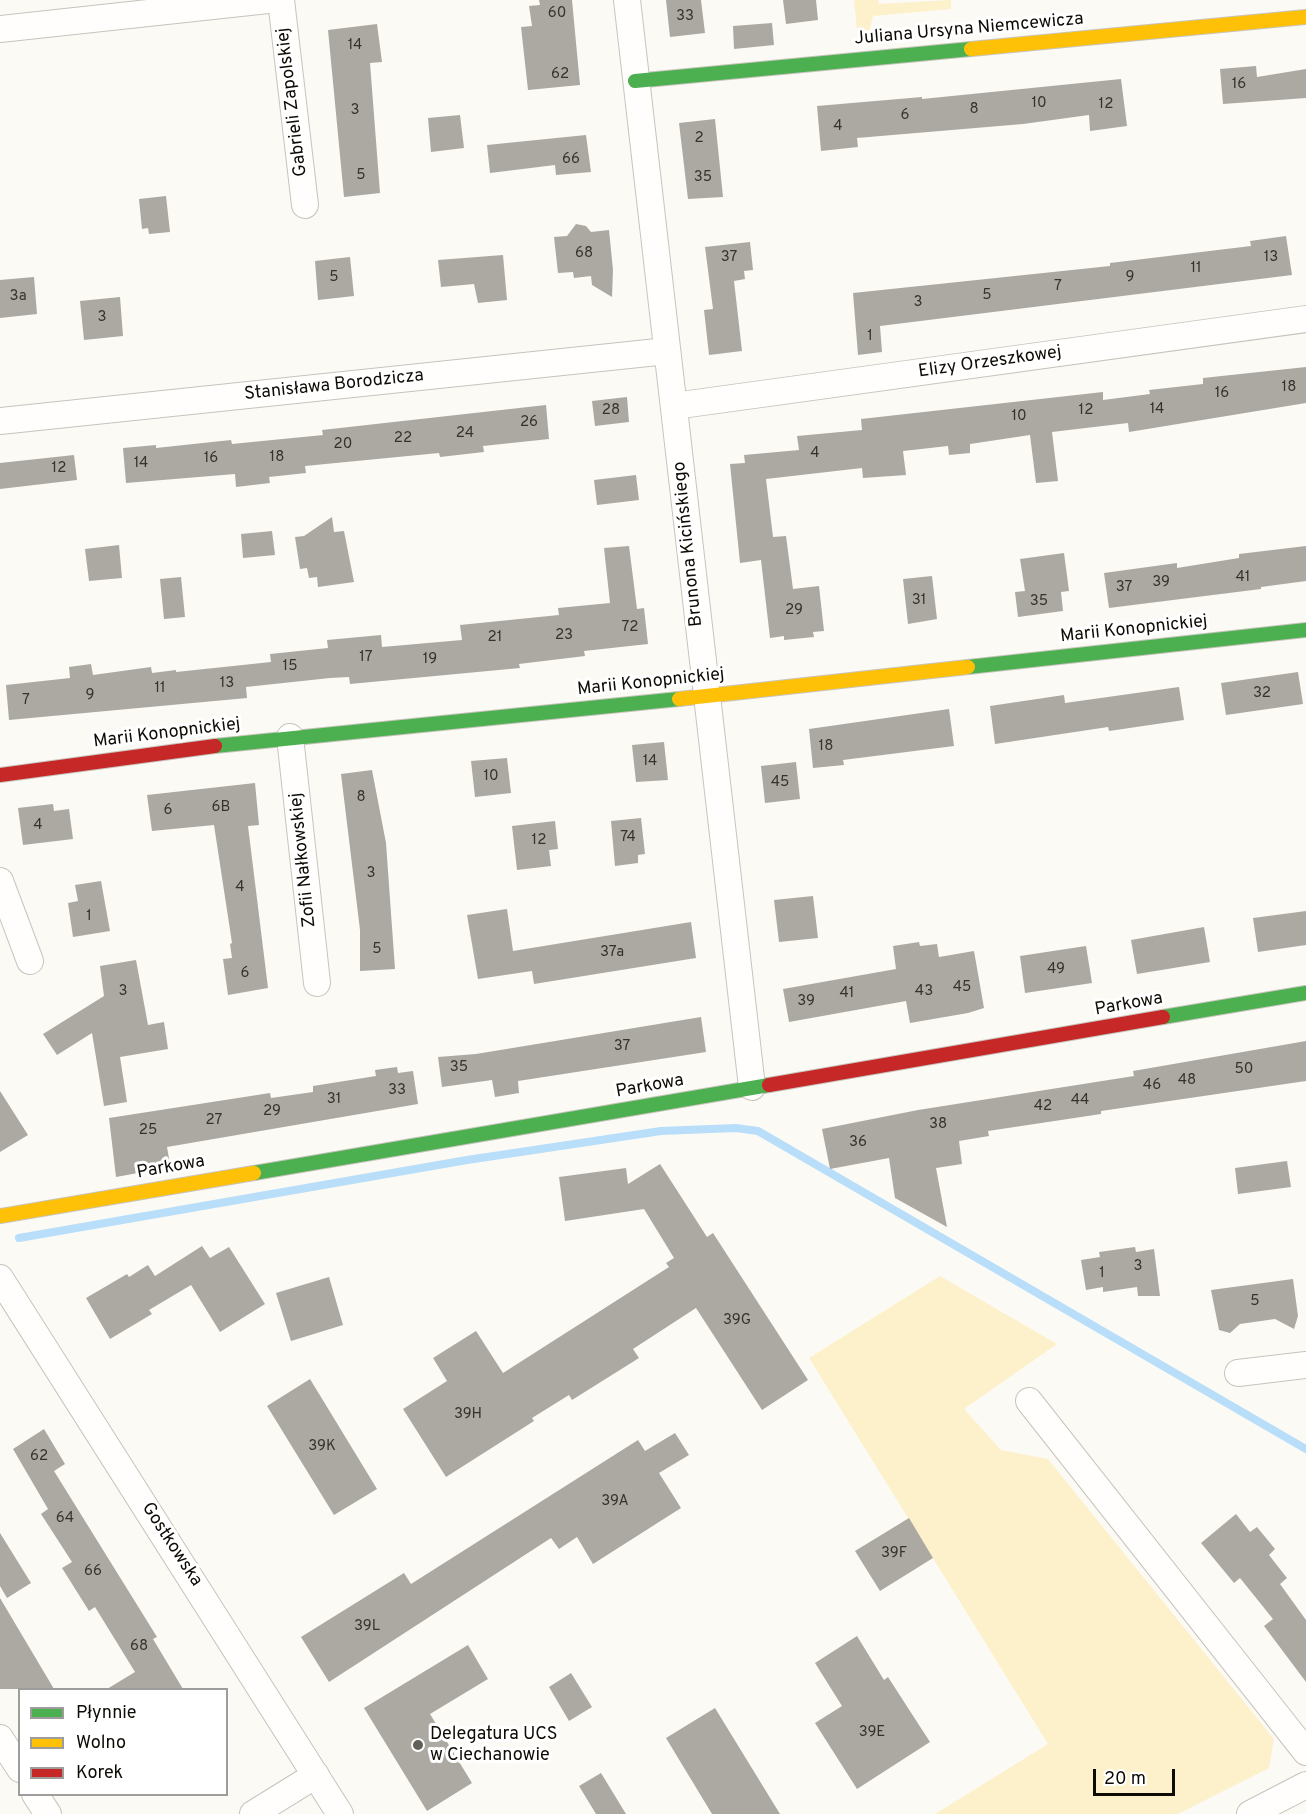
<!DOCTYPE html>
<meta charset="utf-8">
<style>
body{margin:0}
#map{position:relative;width:1306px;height:1814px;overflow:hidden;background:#fcfaf4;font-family:Overpass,sans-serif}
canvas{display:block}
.legend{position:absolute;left:18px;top:1688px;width:210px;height:108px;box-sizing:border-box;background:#fff;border:2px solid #9f9d9b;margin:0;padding:8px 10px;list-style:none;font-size:18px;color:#0e0b04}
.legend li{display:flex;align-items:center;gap:12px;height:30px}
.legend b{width:30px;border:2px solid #9f9d9b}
.scale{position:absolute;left:1093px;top:1769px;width:82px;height:27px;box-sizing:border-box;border:3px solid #0e0b04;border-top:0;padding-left:8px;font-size:18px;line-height:21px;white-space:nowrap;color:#0e0b04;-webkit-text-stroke:4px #fff;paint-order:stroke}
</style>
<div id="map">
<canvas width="1306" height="1814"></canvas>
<ul class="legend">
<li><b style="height:8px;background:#4caf50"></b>Płynnie</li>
<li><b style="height:8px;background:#ffc107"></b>Wolno</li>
<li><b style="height:8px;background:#c62828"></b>Korek</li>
</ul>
<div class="scale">20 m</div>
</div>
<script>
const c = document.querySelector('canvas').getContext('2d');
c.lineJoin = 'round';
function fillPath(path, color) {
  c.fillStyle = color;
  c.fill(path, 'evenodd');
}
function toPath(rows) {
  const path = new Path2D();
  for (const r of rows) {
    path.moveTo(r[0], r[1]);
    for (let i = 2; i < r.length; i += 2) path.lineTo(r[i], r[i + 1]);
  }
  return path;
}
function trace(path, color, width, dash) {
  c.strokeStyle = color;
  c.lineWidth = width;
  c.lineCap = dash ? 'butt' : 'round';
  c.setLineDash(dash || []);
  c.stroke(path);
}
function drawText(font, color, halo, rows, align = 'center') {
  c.font = font + ' Overpass,sans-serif';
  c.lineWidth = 6;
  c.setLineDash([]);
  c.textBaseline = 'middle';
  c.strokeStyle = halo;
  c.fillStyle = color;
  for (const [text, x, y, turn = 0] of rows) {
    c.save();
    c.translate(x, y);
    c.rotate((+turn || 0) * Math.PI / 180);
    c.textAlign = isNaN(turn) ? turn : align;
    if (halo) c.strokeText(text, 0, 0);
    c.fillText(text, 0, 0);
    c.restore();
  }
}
const green = toPath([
 [854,0,878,0,879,4,951,0,951,9,873,16,868,38,858,39],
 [940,1276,1057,1344,964,1409,1001,1450,1048,1459,1274,1739,1269,1768,1178,1814,935,1814,1048,1744,809,1358]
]);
const stream = toPath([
 [19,1238,467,1160,661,1131,736,1128,758,1131,1306,1449]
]);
const building = toPath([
 [539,0,572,0,580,85,528,90,521,27,532,26,529,6,540,5],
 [666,0,701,0,705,33,670,37],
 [783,0,816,0,818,20,786,24],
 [772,23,774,45,734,49,733,26],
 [377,24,382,62,370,63,380,193,344,197,328,30],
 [1256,66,1257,77,1306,69,1306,98,1223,104,1220,69],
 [1121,79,1127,126,1090,131,1089,115,1023,124,857,138,858,147,821,151,817,106,922,97,922,99],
 [460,115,464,148,431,152,428,118],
 [715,119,723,197,688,199,679,123],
 [586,135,591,172,556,175,555,165,490,173,487,145],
 [166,196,170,232,149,234,148,228,142,229,139,199],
 [576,224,586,226,591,232,609,230,613,270,612,297,592,285,591,276,574,278,573,272,558,273,554,237,567,236],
 [1286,236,1292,275,880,326,882,352,858,355,853,293,1110,266,1110,263,1251,246,1250,241],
 [750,242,753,270,744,271,745,279,734,281,742,351,709,355,704,310,713,309,705,247],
 [503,255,507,300,478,303,474,284,441,287,438,260],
 [350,257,354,296,318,300,315,261],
 [34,277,37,314,0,318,0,280],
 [120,297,123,336,84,340,80,301],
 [1306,367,1306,403,1129,432,1128,423,1052,432,1058,481,1036,483,1030,435,970,444,970,453,949,455,948,446,903,451,906,475,863,478,862,468,766,479,773,537,786,536,793,589,819,586,824,631,813,632,814,637,784,640,784,636,770,638,761,560,740,563,730,464,745,463,744,455,799,450,797,436,862,430,861,419,1103,392,1103,400,1150,394,1149,390,1203,384,1203,378],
 [627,397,629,422,595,426,592,401],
 [546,405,549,439,483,446,484,452,440,457,439,453,305,466,306,473,269,477,270,483,236,487,235,474,126,483,123,448,156,445,156,448,231,440,232,444,323,435,322,430],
 [74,455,77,480,0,489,0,463],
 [636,475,639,500,597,505,594,480],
 [332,517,334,532,344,531,354,582,318,587,317,577,309,578,307,568,300,569,295,537,304,536],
 [272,531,275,555,243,558,241,534],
 [119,545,122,578,89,581,85,549],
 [629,546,637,609,644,608,648,644,584,651,585,656,519,664,520,668,350,684,349,677,330,678,246,687,247,698,9,720,6,685,70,678,69,667,91,664,93,675,151,667,152,673,176,670,176,672,271,662,270,654,328,648,327,640,381,635,382,647,462,640,460,625,559,615,558,608,610,603,604,548],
 [1306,546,1306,581,1261,587,1261,589,1109,608,1104,573,1177,563,1177,568,1239,558,1239,554],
 [1064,553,1069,591,1061,592,1063,611,1018,617,1015,592,1025,591,1020,559],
 [932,576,937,619,908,624,903,579],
 [181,577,185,617,164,619,160,579],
 [1298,672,1303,704,1226,715,1221,683],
 [1179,687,1184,720,1109,731,1108,727,995,744,990,706,1064,695,1065,703],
 [949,709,954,746,843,760,844,765,813,768,809,729],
 [664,742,668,780,636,782,632,745],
 [507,758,511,793,475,797,471,761],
 [796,762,800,799,765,803,761,766],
 [372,770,386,843,395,969,360,971,360,930,341,774],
 [255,783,259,825,248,826,268,988,228,995,223,959,232,958,230,944,232,943,214,825,152,831,147,795],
 [53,804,54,811,69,809,73,839,23,845,18,808],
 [641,818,645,854,638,855,638,863,615,866,611,821],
 [555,821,558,849,549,850,551,866,517,870,512,826],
 [101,881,110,931,73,937,68,903,78,901,75,885],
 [813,896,818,938,779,942,774,900],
 [507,909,513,951,691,922,696,958,534,984,532,971,478,979,467,915],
 [1306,911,1306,945,1258,952,1253,918],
 [1204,927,1210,962,1137,974,1131,940],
 [919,942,920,946,937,944,939,957,974,951,984,1008,968,1013,910,1023,906,1001,789,1022,783,989,896,969,893,946],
 [1086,946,1092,983,1025,993,1020,956],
 [136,960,148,1025,164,1022,168,1049,120,1057,127,1102,104,1106,92,1033,57,1055,43,1034,104,996,100,966],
 [701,1017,706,1052,518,1081,519,1093,495,1097,492,1080,442,1087,438,1057,476,1054],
 [1306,1041,1306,1081,1101,1111,1101,1114,988,1131,989,1136,959,1141,962,1164,936,1168,947,1227,895,1198,889,1158,830,1169,822,1129,918,1110,1134,1076,1133,1071],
 [397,1067,398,1073,413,1071,418,1104,167,1147,170,1164,138,1169,138,1173,116,1177,109,1118,270,1093,271,1098,313,1092,313,1086,376,1076,375,1070],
 [0,1091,28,1135,0,1152],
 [1287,1161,1291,1187,1238,1194,1235,1168],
 [660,1164,707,1237,713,1233,808,1380,762,1410,696,1308,633,1349,639,1358,572,1400,569,1395,532,1418,534,1421,446,1477,403,1409,447,1381,433,1358,476,1331,503,1373,669,1267,666,1263,674,1258,644,1209,565,1221,559,1177,626,1168,628,1184],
 [202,1246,210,1258,229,1247,265,1304,220,1332,191,1285,149,1310,152,1314,110,1339,86,1298,127,1274,129,1277,148,1265,155,1276],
 [1135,1247,1136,1252,1154,1249,1160,1296,1138,1296,1137,1287,1103,1292,1103,1287,1086,1290,1081,1260,1100,1257,1099,1252],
 [329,1277,343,1325,291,1341,276,1293],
 [1293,1279,1298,1316,1294,1329,1275,1319,1240,1324,1230,1333,1219,1330,1211,1290],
 [310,1379,377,1489,334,1515,267,1406],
 [44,1429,65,1464,54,1471,157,1637,153,1639,183,1689,107,1689,135,1672,95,1607,89,1611,62,1568,72,1562,41,1514,48,1509,13,1449],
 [675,1433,689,1455,659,1473,681,1508,593,1564,577,1537,559,1549,551,1538,329,1682,301,1637,404,1573,411,1584,638,1440,645,1451],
 [1236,1514,1250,1532,1257,1527,1275,1549,1269,1555,1287,1578,1280,1584,1306,1620,1306,1682,1264,1626,1273,1619,1240,1578,1234,1583,1201,1543],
 [909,1518,933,1558,880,1591,855,1551],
 [0,1533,31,1583,7,1598,0,1586],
 [0,1598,54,1689,0,1689],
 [857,1636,884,1680,888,1677,930,1742,857,1789,815,1723,842,1706,815,1663],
 [468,1645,488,1679,430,1714,472,1783,427,1811,364,1708],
 [571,1673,592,1707,569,1721,549,1687],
 [715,1708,780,1814,712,1814,666,1738],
 [601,1773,626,1814,596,1814,579,1786]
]);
const street = toPath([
 [281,0,305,205],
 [627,0,752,1087],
 [0,29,268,0],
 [674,406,1306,319],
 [0,421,667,351],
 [290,737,317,983],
 [0,881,30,961],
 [0,1278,340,1814],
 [1238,1373,1306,1365],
 [1029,1401,1306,1752],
 [0,1738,20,1769],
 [35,1794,48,1814],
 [253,1814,316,1775],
 [1250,1814,1306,1785]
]);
const fast = toPath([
 [635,81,971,49],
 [968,667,1306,630],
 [215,746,679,699],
 [1163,1017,1306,993],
 [254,1173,769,1085]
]);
const slow = toPath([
 [971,49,1306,17],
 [679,699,968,667],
 [0,1216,254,1173]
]);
const jam = toPath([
 [0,775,215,746],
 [769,1085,1163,1017]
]);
const markers = [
 [418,1745,6,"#615f58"]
];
const numberNames = [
 ["60",557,14],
 ["33",685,17],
 ["14",355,46],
 ["62",560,75],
 ["16",1239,85],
 ["10",1039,104],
 ["12",1106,105],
 ["8",974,110],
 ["3",355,111],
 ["6",905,116],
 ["4",838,127],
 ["2",699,139],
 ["66",571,160],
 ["5",361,176],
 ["35",703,178],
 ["68",584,254],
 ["37",729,258],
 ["13",1271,258],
 ["11",1196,269],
 ["5",334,278],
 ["9",1130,278],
 ["7",1058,287],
 ["5",987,296],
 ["3a",18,297],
 ["3",918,303],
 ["3",102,318],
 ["1",870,337],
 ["18",1289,388],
 ["16",1222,394],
 ["14",1157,410],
 ["28",611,411],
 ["12",1086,411],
 ["10",1019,417],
 ["26",529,423],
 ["24",465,434],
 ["22",403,439],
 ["20",343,445],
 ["4",815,454],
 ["18",277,458],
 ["16",211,459],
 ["14",141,464],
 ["12",59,469],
 ["41",1243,578],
 ["39",1161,583],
 ["37",1124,588],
 ["31",919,601],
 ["35",1039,602],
 ["29",794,611],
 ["72",630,628],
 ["23",564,636],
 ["21",495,638],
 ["17",366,658],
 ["19",430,660],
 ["15",290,667],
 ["13",227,684],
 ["11",160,689],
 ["32",1262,694],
 ["9",90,696],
 ["7",26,701],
 ["18",826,747],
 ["14",650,762],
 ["10",491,777],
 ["45",780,783],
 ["8",361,798],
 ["6B",221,808],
 ["6",168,811],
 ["4",38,826],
 ["74",628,838],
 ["12",539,841],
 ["3",371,874],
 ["4",240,888],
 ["1",89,917],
 ["5",377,950],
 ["37a",612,953],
 ["49",1056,970],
 ["6",245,974],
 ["45",962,988],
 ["3",123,992],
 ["43",924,992],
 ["41",847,994],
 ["39",806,1002],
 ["37",622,1047],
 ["35",459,1068],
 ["50",1244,1070],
 ["48",1187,1081],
 ["46",1152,1086],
 ["33",397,1091],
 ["31",334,1100],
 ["44",1080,1101],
 ["42",1043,1107],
 ["29",272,1112],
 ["27",214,1121],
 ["38",938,1125],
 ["25",148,1131],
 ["36",858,1143],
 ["3",1138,1267],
 ["1",1102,1274],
 ["5",1255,1302],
 ["39G",737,1321],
 ["39H",468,1415],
 ["39K",322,1447],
 ["62",39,1457],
 ["39A",615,1502],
 ["64",65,1519],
 ["39F",894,1554],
 ["66",93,1572],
 ["39L",367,1627],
 ["68",139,1647],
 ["39E",872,1733]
];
const streetNames = [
 ["Juliana Ursyna Niemcewicza",969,30,-5],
 ["Gabrieli Zapolskiej",293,102,-97],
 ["Elizy Orzeszkowej",990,363,-8],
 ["Stanisława Borodzicza",334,386,-6],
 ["Brunona Kicińskiego",689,544,-96],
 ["Marii Konopnickiej",1134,630,-6],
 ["Marii Konopnickiej",651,683,-6],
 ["Marii Konopnickiej",167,734,-7],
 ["Zofii Nałkowskiej",304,860,-96],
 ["Parkowa",1129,1005,-10],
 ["Parkowa",650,1087,-10],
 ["Parkowa",171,1168,-10],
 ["Gostkowska",171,1545,57]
];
const poiNames = [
 ["Delegatura UCS",430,1735],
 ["w Ciechanowie",430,1756]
];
fillPath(green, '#fdf1cc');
trace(stream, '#b8def9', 8);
fillPath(building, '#aca9a2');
trace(street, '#c7c4bc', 28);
trace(fast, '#c7c4bc', 16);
trace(slow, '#c7c4bc', 16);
trace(jam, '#c7c4bc', 16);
trace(street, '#fffefd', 26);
trace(fast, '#4caf50', 14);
trace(slow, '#ffc107', 14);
trace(jam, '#c62828', 14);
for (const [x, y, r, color] of markers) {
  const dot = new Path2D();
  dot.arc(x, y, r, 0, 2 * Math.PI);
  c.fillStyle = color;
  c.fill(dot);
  trace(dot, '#fff', 2);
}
drawText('15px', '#36322c', null, numberNames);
drawText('18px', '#0e0b04', '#fff', streetNames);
drawText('18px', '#0e0b04', '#fff', poiNames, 'left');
</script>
